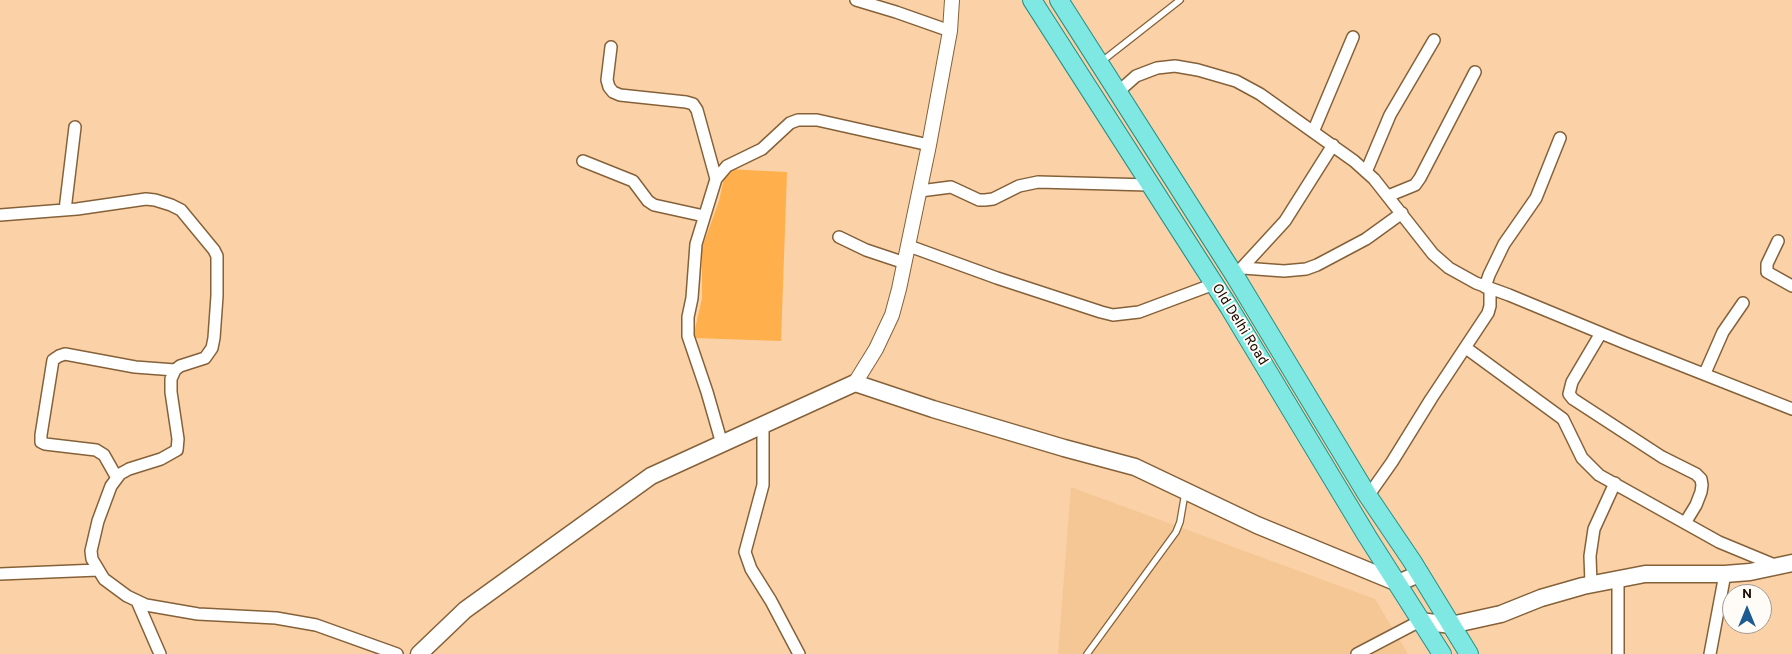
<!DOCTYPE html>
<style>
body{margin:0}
#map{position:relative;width:1792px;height:654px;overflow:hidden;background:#fbd2a7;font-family:Overpass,sans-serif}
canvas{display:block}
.north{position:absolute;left:1722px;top:584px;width:50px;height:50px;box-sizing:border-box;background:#fffbf6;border:1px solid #a29a94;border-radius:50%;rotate:0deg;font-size:14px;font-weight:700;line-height:20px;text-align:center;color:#170900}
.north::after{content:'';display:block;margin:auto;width:18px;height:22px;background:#1b5b91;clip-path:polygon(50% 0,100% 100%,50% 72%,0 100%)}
</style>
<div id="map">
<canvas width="1792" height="654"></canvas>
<div class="north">N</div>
</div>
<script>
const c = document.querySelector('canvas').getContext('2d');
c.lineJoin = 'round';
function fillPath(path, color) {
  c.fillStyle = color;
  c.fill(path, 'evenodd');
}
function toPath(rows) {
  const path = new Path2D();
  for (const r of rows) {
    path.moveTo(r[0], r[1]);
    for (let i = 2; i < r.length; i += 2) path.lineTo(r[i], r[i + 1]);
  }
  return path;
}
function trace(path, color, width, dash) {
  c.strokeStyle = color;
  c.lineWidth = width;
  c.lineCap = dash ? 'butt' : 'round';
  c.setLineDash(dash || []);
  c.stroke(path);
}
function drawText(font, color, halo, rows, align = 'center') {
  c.font = font + ' Overpass,sans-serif';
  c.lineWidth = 4;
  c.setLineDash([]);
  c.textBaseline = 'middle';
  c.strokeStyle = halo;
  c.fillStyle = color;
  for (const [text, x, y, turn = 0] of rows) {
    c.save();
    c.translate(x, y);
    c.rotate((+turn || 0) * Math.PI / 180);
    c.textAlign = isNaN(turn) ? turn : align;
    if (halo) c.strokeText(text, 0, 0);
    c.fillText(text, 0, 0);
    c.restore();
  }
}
const built = toPath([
 [1071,487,1375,599,1408,654,1058,654]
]);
const green = toPath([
 [726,169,787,172,781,341,693,338,702,298,702,248,719,201]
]);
const service = toPath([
 [1101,62,1180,0],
 [1087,654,1176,532,1180,522,1185,493]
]);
const minor = toPath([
 [856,0,896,12,950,31],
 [611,47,607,80,609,87,613,92,620,95,686,102,693,104,697,110,716,179],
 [1118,92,1136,76,1157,68,1175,66,1198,70,1236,81,1260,94,1354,161,1374,179,1433,254,1449,268,1476,283,1509,295,1625,343,1792,409],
 [1313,132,1353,37],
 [583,161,633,181,648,201,654,205,704,216],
 [1366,172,1390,115,1434,40],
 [920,191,951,187,979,200,985,200,993,199,1019,186,1038,182,1149,185],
 [1388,196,1415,185,1420,178,1475,72],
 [65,210,75,127],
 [0,215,77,209,146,199,155,200,171,205,181,210,214,250,217,256,217,296,214,338,212,348,205,358,180,366,175,370,171,379,171,392,178,439,177,450,161,459,129,469,120,474,111,486,98,521,91,551,92,559,104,579,127,596,146,605,198,614,276,618,316,625,397,654],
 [839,237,866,250,905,263],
 [1778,241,1767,264,1767,272,1792,286],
 [909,246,997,278,1101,312,1113,315,1139,312,1214,284],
 [1243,268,1284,271,1306,269,1317,265,1366,239,1402,213],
 [1239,271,1285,221,1333,145],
 [1485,287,1489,275,1504,244,1536,198,1560,138],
 [1601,333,1572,382,1569,394,1573,399,1662,457,1696,474,1701,479,1702,485,1701,492,1696,505,1685,523],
 [1466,348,1563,419,1582,458,1599,475,1719,542,1777,566],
 [1705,373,1723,332,1743,303],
 [763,425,763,485,745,552,751,569,771,601,799,654],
 [722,444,707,392,688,336,688,317,692,298,696,244,716,179,727,166,762,149,790,123,798,120,817,120,929,145],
 [117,478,104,455,96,450,45,444,41,442,41,435,53,360,59,356,65,354,135,367,175,370],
 [1368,496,1392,462,1431,399,1488,313,1490,306,1490,289],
 [0,574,98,570],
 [1618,579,1618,654],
 [1591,584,1590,556,1594,529,1615,483],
 [137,601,160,654],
 [1357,654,1420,621],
 [1710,654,1725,574]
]);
const tertiary = toPath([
 [855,383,876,349,892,315,899,289,929,145,950,31,952,0]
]);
const secondary = toPath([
 [1420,621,1451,625,1501,614,1541,598,1583,586,1645,574,1725,574,1750,572,1792,563],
 [419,654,465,610,651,476,855,383,933,409,1064,448,1135,467,1257,525,1398,583,1419,574]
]);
const primary = toPath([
 [1032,0,1229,307,1367,536,1442,654],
 [1059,0,1235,276,1368,496,1412,561,1469,654]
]);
const streetNames = [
 ["Old Delhi Road",1239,325,58]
];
fillPath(built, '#f5c795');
fillPath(green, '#ffaf4c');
trace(service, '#856139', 8);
trace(minor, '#856139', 14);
trace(tertiary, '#856139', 16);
trace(secondary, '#856139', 19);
trace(primary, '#259086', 20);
trace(service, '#fff', 5.5);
trace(minor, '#fff', 11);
trace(tertiary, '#fff', 14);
trace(secondary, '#fff', 16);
trace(primary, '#80e8e2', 18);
drawText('14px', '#170900', '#fffbf6', streetNames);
</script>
